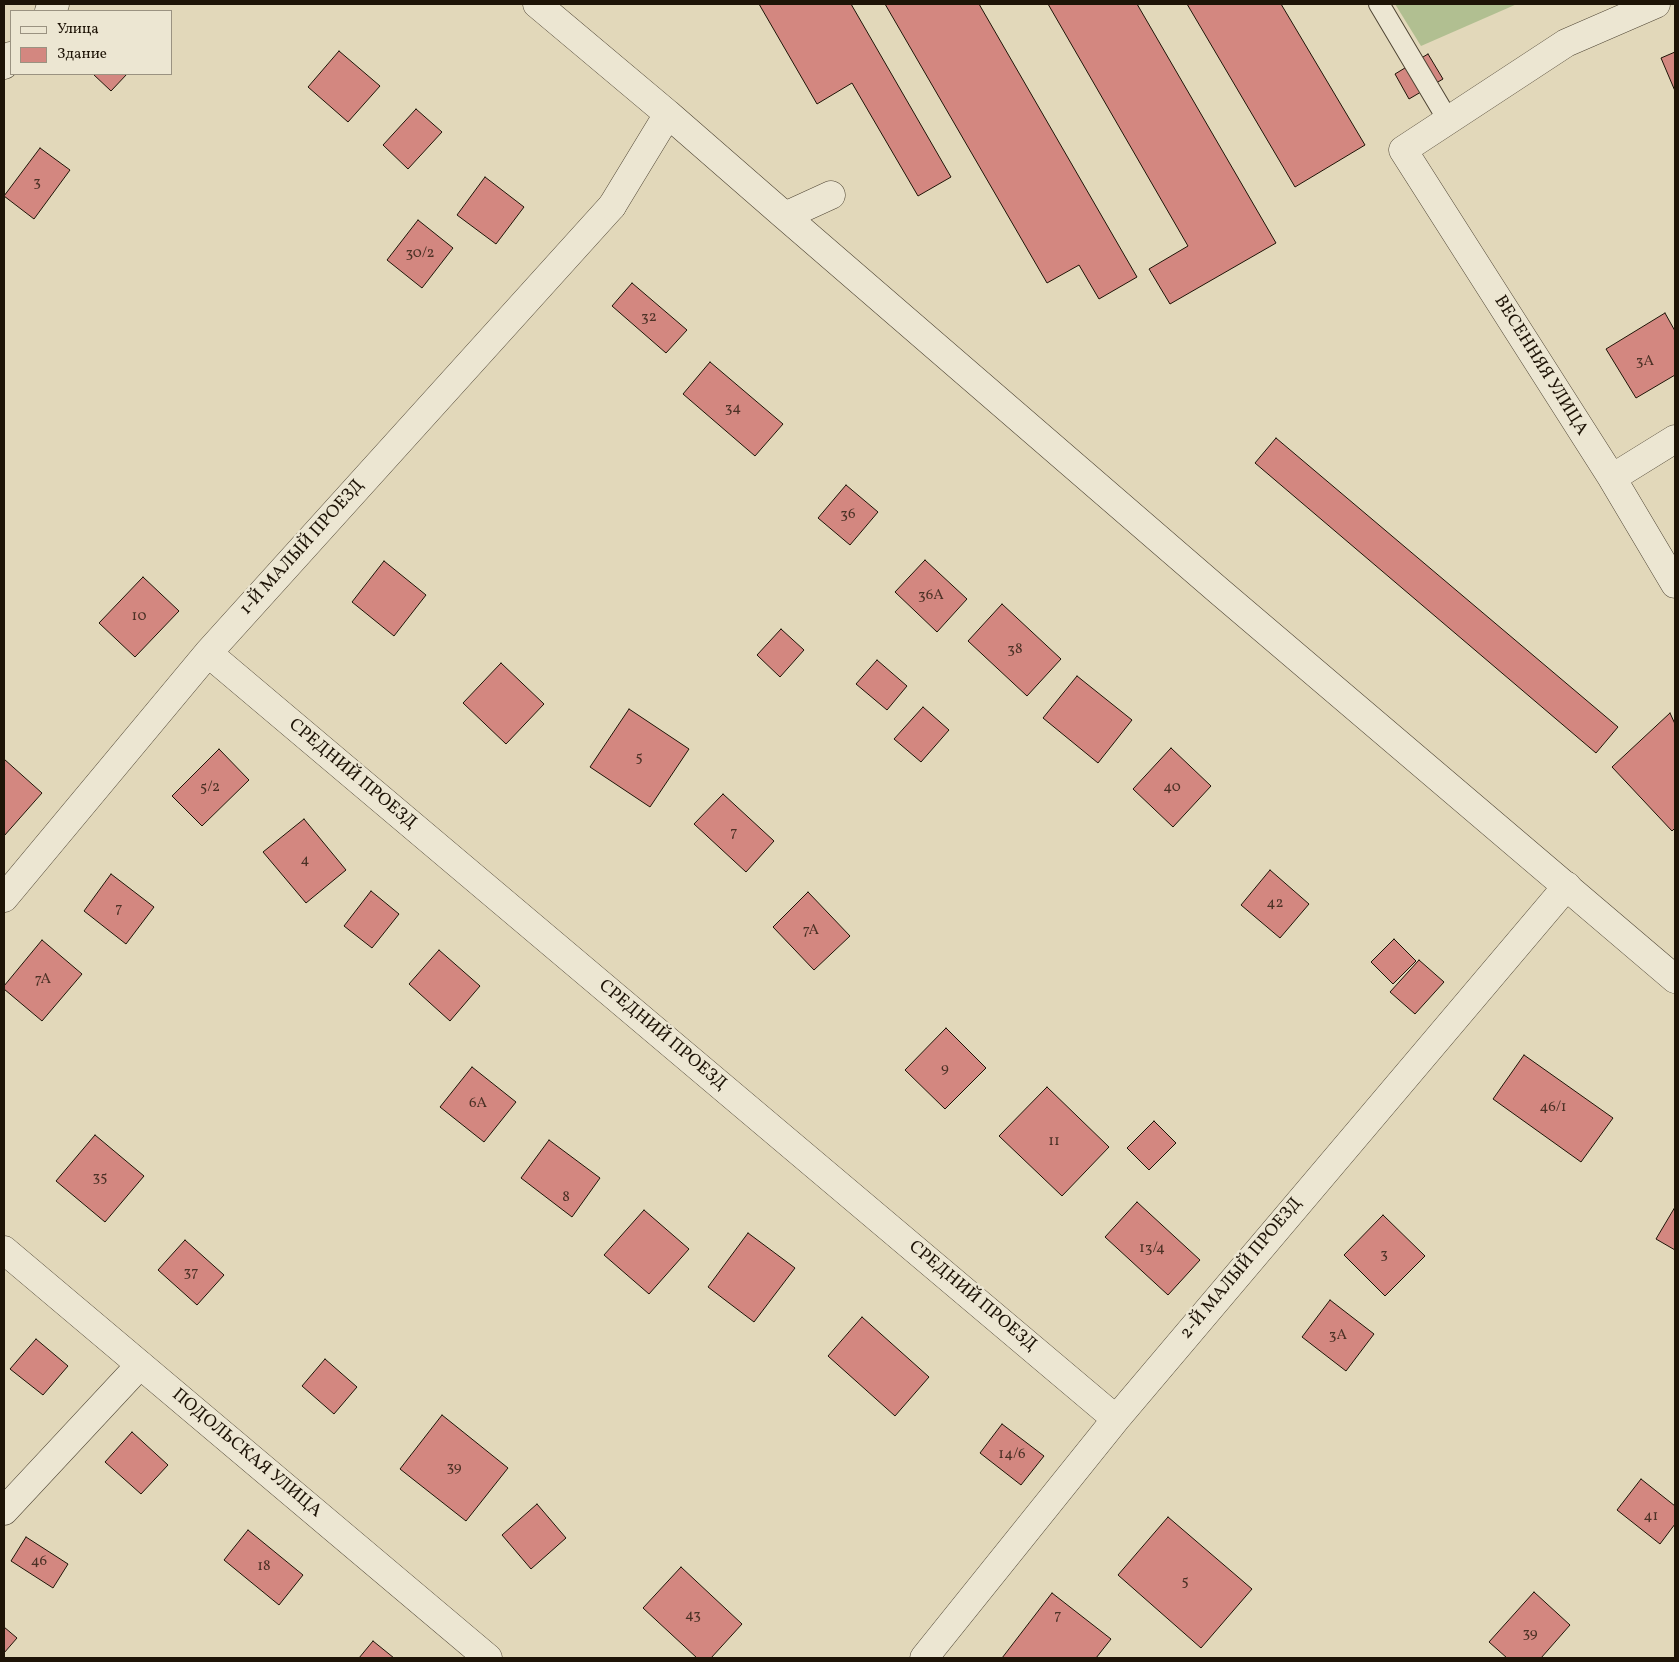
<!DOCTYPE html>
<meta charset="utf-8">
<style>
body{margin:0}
#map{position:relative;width:1679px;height:1662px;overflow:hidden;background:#e2d8ba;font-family:Vollkorn,serif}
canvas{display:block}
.frame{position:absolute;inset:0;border:5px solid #1e1407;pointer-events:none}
.legend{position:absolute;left:10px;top:10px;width:162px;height:65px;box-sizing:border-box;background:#ece6d2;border:1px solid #9a9281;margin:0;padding:6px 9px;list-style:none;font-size:15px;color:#1e1407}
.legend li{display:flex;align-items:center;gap:10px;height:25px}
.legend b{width:25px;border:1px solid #9a9281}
</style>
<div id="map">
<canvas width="1679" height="1662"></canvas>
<div class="frame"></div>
<ul class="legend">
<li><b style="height:6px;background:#ece6d2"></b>Улица</li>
<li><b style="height:14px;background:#d38780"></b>Здание</li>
</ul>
</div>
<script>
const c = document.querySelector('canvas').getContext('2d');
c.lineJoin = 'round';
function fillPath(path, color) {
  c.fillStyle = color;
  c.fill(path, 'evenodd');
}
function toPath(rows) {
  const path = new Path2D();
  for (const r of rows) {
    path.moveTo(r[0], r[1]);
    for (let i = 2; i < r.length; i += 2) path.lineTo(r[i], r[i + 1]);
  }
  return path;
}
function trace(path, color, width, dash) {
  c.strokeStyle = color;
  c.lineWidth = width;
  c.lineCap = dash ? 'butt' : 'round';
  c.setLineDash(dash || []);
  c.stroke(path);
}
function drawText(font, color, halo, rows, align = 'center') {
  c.font = font + ' Vollkorn,serif';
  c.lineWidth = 5;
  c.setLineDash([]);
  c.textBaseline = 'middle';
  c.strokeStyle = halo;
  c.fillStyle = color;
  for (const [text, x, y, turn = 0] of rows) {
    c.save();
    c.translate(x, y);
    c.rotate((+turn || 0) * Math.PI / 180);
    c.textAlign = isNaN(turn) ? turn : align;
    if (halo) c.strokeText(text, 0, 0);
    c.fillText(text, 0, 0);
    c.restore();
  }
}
const green = toPath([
 [1395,4,1517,4,1421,46]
]);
const building = toPath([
 [759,4,851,4,951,177,918,196,852,83,817,104,759,4],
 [885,4,979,4,1137,277,1099,299,1079,265,1047,283,885,4],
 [1048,4,1137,4,1276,243,1170,304,1149,269,1188,246,1048,4],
 [1187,4,1281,4,1365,145,1295,187,1187,4],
 [339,51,380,86,348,122,308,87,339,51],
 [1675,52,1675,91,1661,58,1675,52],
 [1428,54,1443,79,1409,99,1395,74,1428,54],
 [93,74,127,74,111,91,93,74],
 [416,109,442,132,408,169,383,145,416,109],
 [40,148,70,170,34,219,4,196,40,148],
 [485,177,524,207,496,244,457,215,485,177],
 [418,220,453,248,422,288,387,260,418,220],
 [632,283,687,330,666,353,612,306,632,283],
 [1665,313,1675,331,1675,375,1636,398,1606,349,1665,313],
 [710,362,783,424,755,456,683,394,710,362],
 [1276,438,1618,727,1596,753,1255,463,1276,438],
 [846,485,878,512,850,545,818,518,846,485],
 [925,560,967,599,937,632,895,592,925,560],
 [384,561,426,595,394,636,352,602,384,561],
 [143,577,179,611,135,657,99,623,143,577],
 [1002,604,1061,659,1027,696,968,641,1002,604],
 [781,629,804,650,780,677,757,655,781,629],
 [877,660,907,686,887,710,856,684,877,660],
 [501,663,544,704,506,744,463,703,501,663],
 [1077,676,1132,720,1098,763,1043,718,1077,676],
 [923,707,949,730,921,762,894,739,923,707],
 [629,709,689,749,650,807,590,767,629,709],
 [1670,713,1675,724,1675,828,1672,831,1612,767,1670,713],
 [1171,748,1211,786,1173,827,1133,789,1171,748],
 [219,749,249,780,202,826,172,796,219,749],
 [4,759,42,793,4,836,4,759],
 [723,794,774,841,746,872,694,824,723,794],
 [304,819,346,870,306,903,263,852,304,819],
 [1270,870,1309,904,1280,938,1241,905,1270,870],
 [111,874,154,907,126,944,84,911,111,874],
 [371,891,399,914,372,948,344,926,371,891],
 [808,892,850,936,814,970,773,927,808,892],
 [1394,939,1416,961,1393,984,1371,962,1394,939],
 [42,940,82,974,42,1021,4,989,4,986,42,940],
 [439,950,480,986,450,1021,409,984,439,950],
 [1419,960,1444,982,1415,1014,1390,992,1419,960],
 [946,1028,986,1068,945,1109,905,1070,946,1028],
 [1524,1055,1613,1118,1581,1162,1493,1099,1524,1055],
 [472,1067,516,1102,484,1142,440,1107,472,1067],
 [1047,1087,1109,1147,1062,1196,999,1136,1047,1087],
 [1154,1121,1176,1143,1149,1170,1127,1148,1154,1121],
 [95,1135,144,1176,105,1222,56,1181,95,1135],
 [549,1140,600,1178,572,1217,521,1178,549,1140],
 [1137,1202,1200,1260,1168,1295,1105,1237,1137,1202],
 [1675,1207,1675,1250,1656,1239,1675,1207],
 [644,1210,689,1249,649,1294,604,1255,644,1210],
 [1383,1215,1425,1256,1385,1296,1344,1255,1383,1215],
 [748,1233,795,1268,754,1322,708,1287,748,1233],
 [185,1240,224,1275,197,1305,158,1270,185,1240],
 [1330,1300,1374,1334,1346,1371,1302,1337,1330,1300],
 [862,1317,929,1377,895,1416,828,1356,862,1317],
 [36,1339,68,1366,43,1395,10,1369,36,1339],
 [325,1359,357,1387,334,1414,302,1386,325,1359],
 [442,1415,508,1468,466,1521,400,1469,442,1415],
 [1002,1424,1044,1456,1021,1485,980,1453,1002,1424],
 [132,1432,168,1465,141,1494,105,1462,132,1432],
 [1641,1479,1675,1506,1675,1524,1660,1544,1617,1510,1641,1479],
 [537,1504,566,1538,531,1569,502,1535,537,1504],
 [1168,1517,1252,1589,1201,1648,1118,1575,1168,1517],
 [248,1530,303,1575,279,1605,224,1560,248,1530],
 [26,1537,68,1564,53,1588,11,1561,26,1537],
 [681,1567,742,1624,711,1658,697,1658,643,1608,681,1567],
 [1534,1592,1570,1625,1541,1658,1507,1658,1489,1642,1534,1592],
 [1052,1593,1111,1639,1096,1658,1002,1658,1052,1593],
 [4,1627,17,1638,4,1653,4,1627],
 [373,1641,394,1658,359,1658,373,1641]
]);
const service = toPath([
 [1379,4,1448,120]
]);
const minor = toPath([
 [1656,4,1566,43,1403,150,1612,478,1675,584],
 [49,11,55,4],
 [4,65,11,56],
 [1612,478,1675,439],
 [208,653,1116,1419],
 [4,898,208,653,612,206],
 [4,1511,140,1365],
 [924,1658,1116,1419,1567,886]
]);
const tertiary = toPath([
 [537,4,668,114],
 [612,206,668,114,785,216,831,195],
 [785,216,1219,591,1675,979],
 [4,1250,488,1658]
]);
const numberNames = [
 ["3",37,183],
 ["30/2",420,254],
 ["32",649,318],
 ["3А",1645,362],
 ["34",733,409],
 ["36",848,515],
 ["36А",931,596],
 ["10",139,617],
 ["38",1015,650],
 ["5",639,758],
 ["5/2",210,788],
 ["40",1172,788],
 ["7",734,833],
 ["4",305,861],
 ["42",1275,904],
 ["7",119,909],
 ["7А",811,931],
 ["7А",43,980],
 ["9",945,1069],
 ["6А",478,1104],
 ["46/1",1553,1108],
 ["11",1054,1142],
 ["35",100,1178],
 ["8",566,1198],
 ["13/4",1152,1249],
 ["3",1384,1255],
 ["37",191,1273],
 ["3А",1338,1336],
 ["14/6",1012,1455],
 ["39",454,1468],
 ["41",1651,1517],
 ["46",39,1562],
 ["18",264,1567],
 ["5",1185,1582],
 ["43",693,1616],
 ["7",1058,1616],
 ["39",1530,1634]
];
const streetNames = [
 ["ВЕСЕННЯЯ УЛИЦА",1540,366,58],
 ["1-Й МАЛЫЙ ПРОЕЗД",303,548,-48],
 ["СРЕДНИЙ ПРОЕЗД",352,775,40],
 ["СРЕДНИЙ ПРОЕЗД",662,1036,40],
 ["2-Й МАЛЫЙ ПРОЕЗД",1242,1269,-50],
 ["СРЕДНИЙ ПРОЕЗД",972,1297,40],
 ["ПОДОЛЬСКАЯ УЛИЦА",246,1454,40]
];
fillPath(green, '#b1bf91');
fillPath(building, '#d38780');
trace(building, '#1e1407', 1);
trace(service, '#4f4534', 22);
trace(minor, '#4f4534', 29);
trace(tertiary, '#4f4534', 29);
trace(service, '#ece6d2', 20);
trace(minor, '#ece6d2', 28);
trace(tertiary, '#ece6d2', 28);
drawText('15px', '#4b3125', null, numberNames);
drawText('18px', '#1e1407', '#ece6d2', streetNames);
</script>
